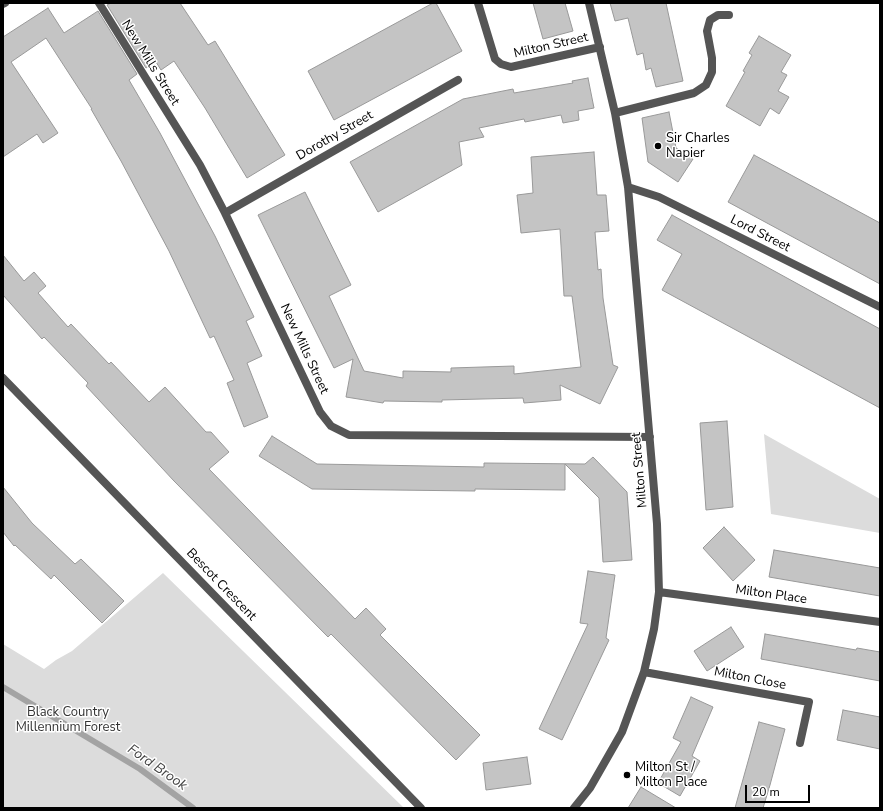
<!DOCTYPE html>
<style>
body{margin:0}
#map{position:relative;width:883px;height:811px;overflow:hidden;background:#fff;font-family:"Nunito Sans",sans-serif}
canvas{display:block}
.frame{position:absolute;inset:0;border:4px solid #000;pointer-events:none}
.scale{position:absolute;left:745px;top:785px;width:65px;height:18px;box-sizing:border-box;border:2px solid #000;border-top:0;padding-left:5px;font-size:12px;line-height:14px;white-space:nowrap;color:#000;-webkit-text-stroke:3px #fff;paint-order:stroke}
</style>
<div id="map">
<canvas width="883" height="811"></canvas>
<div class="frame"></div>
<div class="scale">20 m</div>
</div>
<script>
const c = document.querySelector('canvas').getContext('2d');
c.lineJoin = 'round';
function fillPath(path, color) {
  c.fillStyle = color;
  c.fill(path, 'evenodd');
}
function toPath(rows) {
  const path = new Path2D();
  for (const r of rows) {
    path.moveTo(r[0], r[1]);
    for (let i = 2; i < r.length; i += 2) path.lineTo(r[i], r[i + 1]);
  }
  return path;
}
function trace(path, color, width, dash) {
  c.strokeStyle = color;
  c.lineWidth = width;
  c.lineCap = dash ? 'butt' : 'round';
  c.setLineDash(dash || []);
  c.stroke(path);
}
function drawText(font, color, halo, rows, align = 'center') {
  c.font = font + ' "Nunito Sans",sans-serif';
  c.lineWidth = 3;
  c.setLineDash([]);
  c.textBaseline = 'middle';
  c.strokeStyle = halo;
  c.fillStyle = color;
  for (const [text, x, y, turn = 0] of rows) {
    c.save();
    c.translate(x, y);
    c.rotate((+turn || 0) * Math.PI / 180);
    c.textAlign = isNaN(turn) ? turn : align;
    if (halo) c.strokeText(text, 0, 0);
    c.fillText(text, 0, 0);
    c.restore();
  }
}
const green = toPath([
 [764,434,880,499,880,533,771,514],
 [163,573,404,808,3,808,3,644,44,669,56,660,72,651]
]);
const stream = toPath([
 [3,687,140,769,193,808]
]);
const building = toPath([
 [111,3,180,3,208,45,215,41,285,155,247,178,205,108,174,61,161,70,156,62,146,68,107,5,111,3],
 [433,3,436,3,462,51,334,120,308,71,433,3],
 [533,3,565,3,573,31,543,39,533,3],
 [610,3,666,3,683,81,656,87,651,68,646,70,643,53,637,55,628,18,615,21,610,3],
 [48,8,64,33,98,11,137,74,129,80,160,133,215,236,254,317,246,321,262,356,247,363,268,417,244,427,227,383,234,380,214,336,210,338,169,251,121,161,91,109,92,109,46,38,11,62,58,133,43,143,37,134,3,157,3,37,48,8],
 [759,36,791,55,781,72,787,75,778,91,789,97,779,114,770,108,760,126,726,106,745,72,743,71,752,55,749,53,759,36],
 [588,78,594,108,578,111,579,120,563,123,561,115,525,122,524,119,479,128,484,137,459,142,462,165,378,212,350,162,463,99,513,89,514,93,573,83,572,81,588,78],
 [669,112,676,148,693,159,678,182,648,162,642,118,669,112],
 [594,152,597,195,606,195,609,231,595,232,598,270,601,269,603,298,613,365,618,367,600,404,560,385,561,400,524,403,523,398,442,400,442,402,384,401,383,403,346,397,353,359,334,368,258,215,305,192,351,285,329,296,364,371,403,378,403,371,451,372,451,368,514,366,514,374,581,367,572,296,564,296,560,229,521,233,517,195,533,193,531,157,594,152],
 [754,155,880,223,880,284,728,202,754,155],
 [672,215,880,329,880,408,662,290,682,254,657,240,672,215],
 [3,255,24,281,34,272,46,286,38,293,68,327,71,324,109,364,111,362,149,402,165,387,206,432,211,432,229,452,209,469,355,619,366,608,386,629,380,635,480,735,456,760,331,634,328,637,174,481,86,386,88,383,44,337,42,339,3,295,3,255],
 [727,421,733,507,706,510,700,423,727,421],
 [272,436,317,464,484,467,484,463,585,464,593,457,627,492,632,560,603,562,599,498,565,464,565,490,475,489,475,491,312,489,259,456,272,436],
 [3,487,32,523,75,564,81,559,124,601,102,623,54,575,51,579,15,545,14,546,3,532,3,487],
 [724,527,755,560,733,581,703,548,724,527],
 [774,550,880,568,880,596,769,577,774,550],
 [588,571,615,575,606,638,609,640,562,740,539,729,588,624,580,623,588,571],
 [731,627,744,647,707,671,694,651,731,627],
 [765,634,856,650,857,648,880,652,880,681,761,659,765,634],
 [691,697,713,707,692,756,700,761,680,796,658,783,681,742,673,738,691,697],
 [843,710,880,717,880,749,837,740,843,710],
 [759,722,785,729,770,785,763,808,735,808,759,722],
 [527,757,531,784,486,790,483,763,527,757],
 [641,787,676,808,628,808,641,787]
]);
const street = toPath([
 [99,3,200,165,225,213,320,412,331,426,349,435,650,437],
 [478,3,495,59,501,64,511,67,600,47],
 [3,4,5,3],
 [615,113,694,93,706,85,712,72,712,58,707,31,710,20,718,15,729,15],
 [628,187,659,197,880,307],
 [225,213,458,80],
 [3,378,421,808],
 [659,592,880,622],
 [644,672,809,702,800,743],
 [574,808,590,788,622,732,644,672,654,629,659,592,657,524,628,187,615,113,589,3]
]);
const markers = [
 [658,146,4,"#000"],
 [627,775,4,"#000"]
];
const streetNames = [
 ["Milton Street",551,46,-13],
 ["New Mills Street",150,63,58],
 ["Dorothy Street",335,136,-30],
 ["Lord Street",760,234,27],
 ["New Mills Street",304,349,65],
 ["Milton Street",640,470,-95],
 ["Bescot Crescent",221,585,46],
 ["Milton Place",771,595,8],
 ["Milton Close",750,679,11]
];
const poiNames = [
 ["Sir Charles",666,139],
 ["Napier",666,154],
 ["Milton St /",635,768],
 ["Milton Place",635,783]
];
const parkNames = [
 ["Black Country",68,713],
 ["Millennium Forest",68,728]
];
const waterNames = [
 ["Ford Brook",157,768,35]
];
fillPath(green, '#dcdcdc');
trace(stream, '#a3a3a3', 6);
fillPath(building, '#c4c4c4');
trace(building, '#999', 1);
trace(street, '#555', 8);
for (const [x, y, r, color] of markers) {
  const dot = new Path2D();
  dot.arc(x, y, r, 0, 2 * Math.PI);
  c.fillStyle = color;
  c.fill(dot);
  trace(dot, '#fff', 1.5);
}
drawText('13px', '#000', '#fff', streetNames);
drawText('13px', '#000', '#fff', poiNames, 'left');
drawText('13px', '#333', '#fff', parkNames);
drawText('italic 14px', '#444', '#fff', waterNames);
</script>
